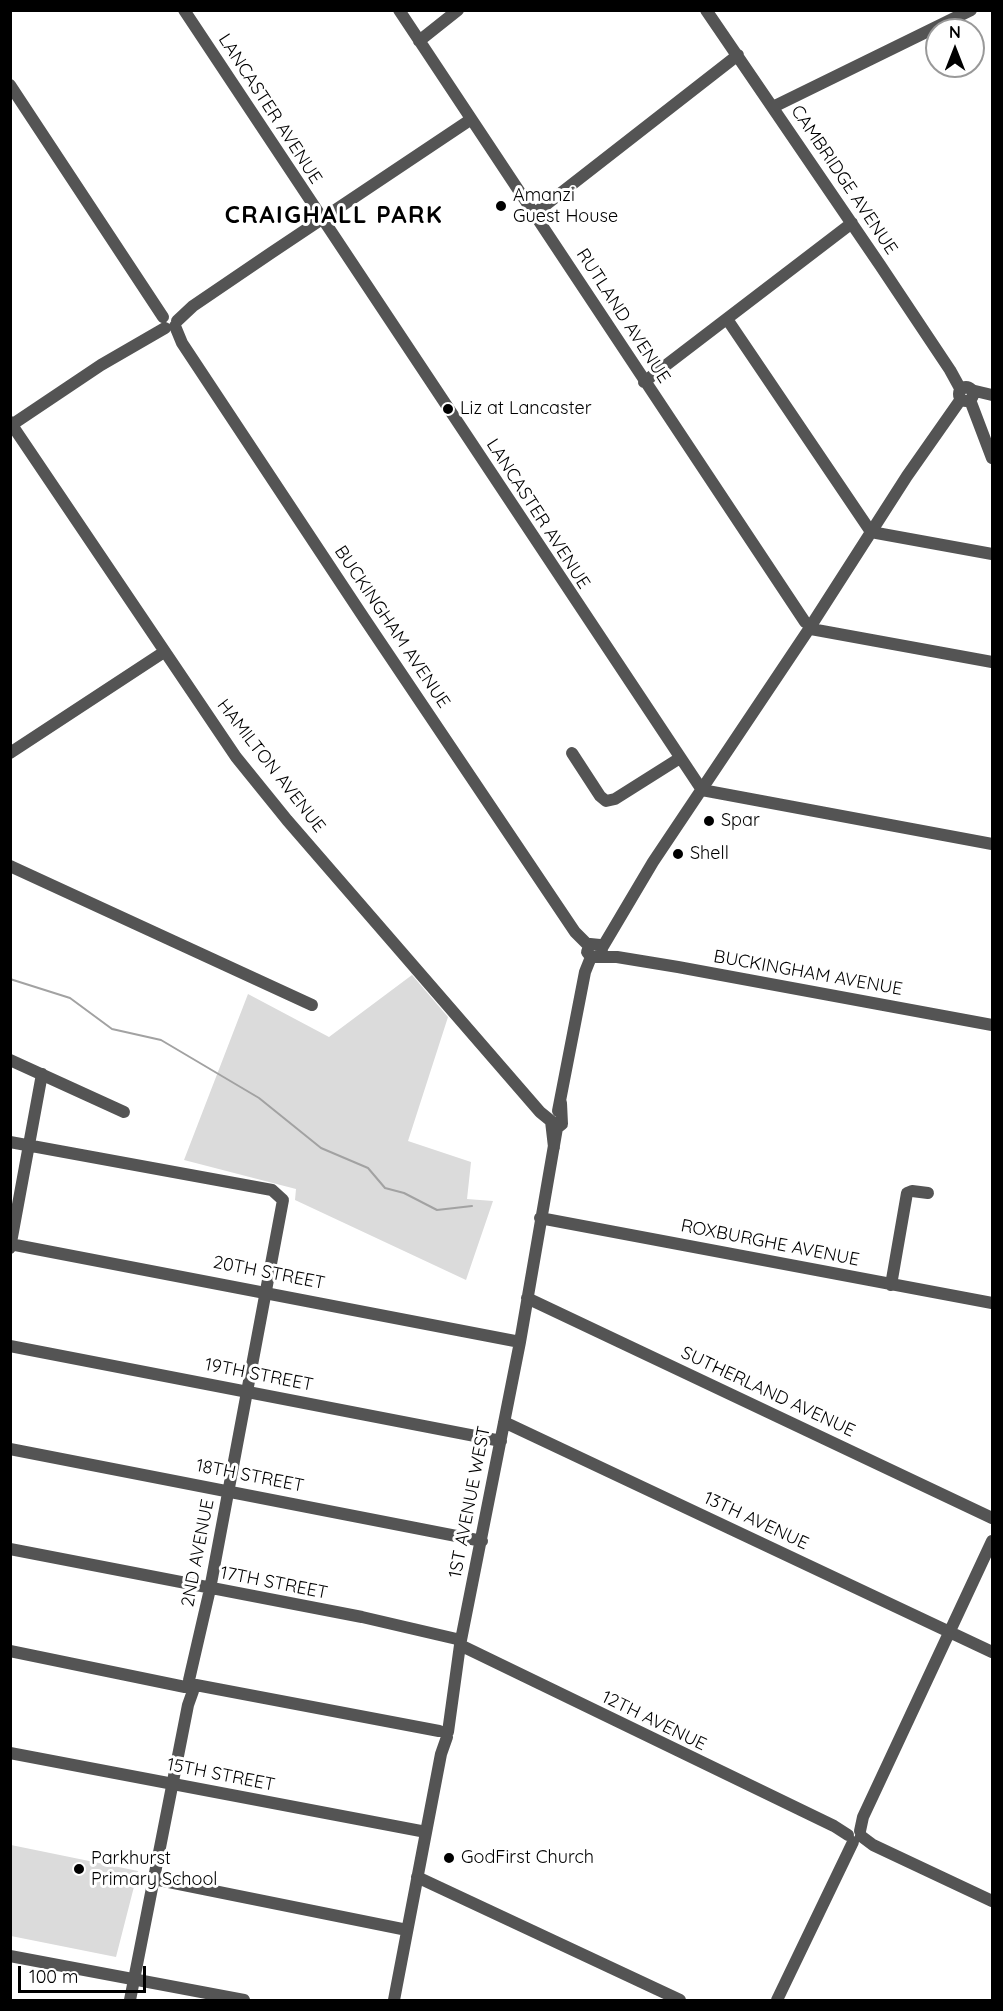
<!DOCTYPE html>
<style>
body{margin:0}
#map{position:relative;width:1003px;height:2011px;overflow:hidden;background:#fff;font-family:Quicksand,sans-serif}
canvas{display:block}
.frame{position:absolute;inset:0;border:12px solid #000;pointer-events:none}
.north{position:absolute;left:925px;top:18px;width:60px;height:60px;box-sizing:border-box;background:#fff;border:2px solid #999;border-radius:50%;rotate:0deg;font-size:16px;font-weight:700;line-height:24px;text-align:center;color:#000}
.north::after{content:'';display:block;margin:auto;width:21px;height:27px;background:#000;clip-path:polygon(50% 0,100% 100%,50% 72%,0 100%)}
.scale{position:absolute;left:18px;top:1966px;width:128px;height:27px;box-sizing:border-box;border:3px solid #000;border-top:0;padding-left:8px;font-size:18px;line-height:21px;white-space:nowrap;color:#000;-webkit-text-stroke:4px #fff;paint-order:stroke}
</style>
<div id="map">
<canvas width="1003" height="2011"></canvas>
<div class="frame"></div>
<div class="north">N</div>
<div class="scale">100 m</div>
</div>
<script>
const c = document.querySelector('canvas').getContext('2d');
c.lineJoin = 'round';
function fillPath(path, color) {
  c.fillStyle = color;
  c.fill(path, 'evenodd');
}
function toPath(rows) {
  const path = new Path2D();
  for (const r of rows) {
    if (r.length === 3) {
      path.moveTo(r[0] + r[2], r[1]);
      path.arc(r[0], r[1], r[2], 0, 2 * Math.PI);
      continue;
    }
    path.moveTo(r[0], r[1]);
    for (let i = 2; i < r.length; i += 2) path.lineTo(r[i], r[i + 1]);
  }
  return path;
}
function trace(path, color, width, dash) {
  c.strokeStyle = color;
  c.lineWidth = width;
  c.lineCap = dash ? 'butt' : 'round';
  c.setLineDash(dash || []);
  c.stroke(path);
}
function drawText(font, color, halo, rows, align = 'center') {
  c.font = font + ' Quicksand,sans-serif';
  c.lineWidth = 6;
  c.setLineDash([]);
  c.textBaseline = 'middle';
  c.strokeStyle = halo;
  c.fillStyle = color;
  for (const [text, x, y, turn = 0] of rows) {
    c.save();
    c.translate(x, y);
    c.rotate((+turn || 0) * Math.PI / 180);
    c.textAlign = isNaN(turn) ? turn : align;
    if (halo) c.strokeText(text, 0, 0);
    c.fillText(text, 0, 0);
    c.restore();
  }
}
const green = toPath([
 [412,975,448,1017,408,1141,471,1162,467,1199,493,1201,466,1280,295,1200,296,1189,184,1160,248,994,329,1037],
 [11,1845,138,1871,116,1957,11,1936]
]);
const stream = toPath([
 [10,979,70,998,112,1029,161,1040,259,1098,321,1148,368,1168,385,1188,404,1193,437,1210,472,1206]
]);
const minor = toPath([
 [184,10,702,790,992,844],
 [399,10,805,622],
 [706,10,880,265,950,370,961,390],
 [419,41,458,10],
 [10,85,163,317],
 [773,107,971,10],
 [534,214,738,55],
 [727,319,871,532,992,554],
 [177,321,193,306,271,253,470,120],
 [175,326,182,343,364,618,575,932,588,945],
 [644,382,852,223],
 [966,394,7],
 [971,390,992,395],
 [970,400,992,458],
 [10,422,236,757,287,820,540,1112,551,1121,554,1147],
 [10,426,101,365,165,328],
 [814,621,907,476,961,399],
 [811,629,992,662],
 [10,753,164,652],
 [572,753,600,796,606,801,615,799,680,758],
 [10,866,312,1005],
 [602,948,653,862,809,629],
 [598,957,602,950,600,945,590,944,587,952,591,957,617,957,678,967,992,1025],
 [10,1060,124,1112],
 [558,1111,585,972,591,957],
 [10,1142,272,1190,283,1200,210,1589,189,1680],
 [540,1218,992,1303],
 [10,1244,520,1342],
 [10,1248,42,1074],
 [891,1285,907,1193,912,1191,928,1193],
 [527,1298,992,1518],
 [10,1346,501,1441],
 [504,1422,992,1652],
 [10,1449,482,1541],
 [10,1549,362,1617,461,1640],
 [460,1645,834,1826,848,1835],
 [10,1651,185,1687],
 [196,1685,439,1731],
 [448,1732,460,1645,520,1342,557,1128,562,1124,561,1103],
 [10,1753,426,1832],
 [860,1831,863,1817,992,1541],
 [861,1836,873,1845,992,1901],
 [417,1877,680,2000],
 [154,1879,407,1930],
 [10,1956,244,2000],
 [130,2000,188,1705,193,1691],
 [394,2000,441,1754,447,1737],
 [777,2000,853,1842]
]);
const markers = [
 [501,206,6,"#000"],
 [448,409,6,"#000"],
 [709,821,6,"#000"],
 [678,854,6,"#000"],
 [449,1858,6,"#000"],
 [79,1869,6,"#000"]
];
const streetNames = [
 ["LANCASTER AVENUE",270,109,57],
 ["CAMBRIDGE AVENUE",844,180,56],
 ["RUTLAND AVENUE",623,316,57],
 ["LANCASTER AVENUE",538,514,57],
 ["BUCKINGHAM AVENUE",392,627,56],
 ["HAMILTON AVENUE",271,766,52],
 ["BUCKINGHAM AVENUE",808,973,10],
 ["ROXBURGHE AVENUE",770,1243,11],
 ["20TH STREET",269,1273,11],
 ["19TH STREET",259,1375,11],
 ["SUTHERLAND AVENUE",768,1392,25],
 ["18TH STREET",250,1476,11],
 ["1ST AVENUE WEST",470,1502,-79],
 ["13TH AVENUE",756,1521,25],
 ["2ND AVENUE",198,1553,-79],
 ["17TH STREET",274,1583,11],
 ["12TH AVENUE",654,1721,26],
 ["15TH STREET",221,1775,11]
];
const poiNames = [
 ["Amanzi",513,196],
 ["Guest House",513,217],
 ["Liz at Lancaster",460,409],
 ["Spar",721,821],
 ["Shell",690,854],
 ["GodFirst Church",461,1858],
 ["Parkhurst",91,1859],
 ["Primary School",91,1880]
];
const districtNames = [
 ["CRAIGHALL PARK",334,216]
];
fillPath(green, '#dbdbdb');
trace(stream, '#a2a2a2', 2);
trace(minor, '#545454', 12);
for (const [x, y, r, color] of markers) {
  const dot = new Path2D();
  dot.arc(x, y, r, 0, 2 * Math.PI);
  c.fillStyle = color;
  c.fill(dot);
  trace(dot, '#fff', 2);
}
drawText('18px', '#000', '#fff', streetNames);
drawText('18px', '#000', '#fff', poiNames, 'left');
c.letterSpacing = '1.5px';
drawText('bold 24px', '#000', '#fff', districtNames);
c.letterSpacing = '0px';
</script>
